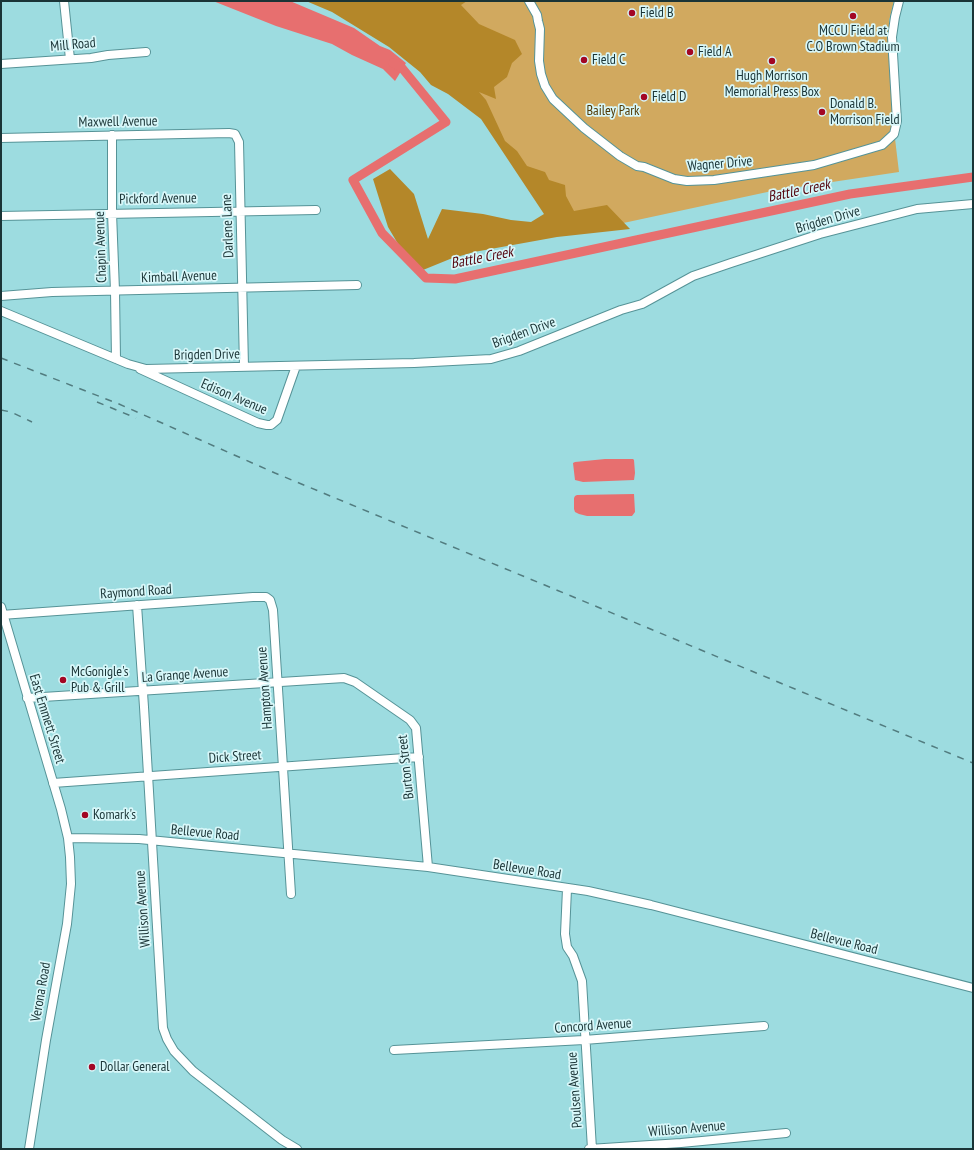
<!DOCTYPE html>
<style>
body{margin:0}
#map{position:relative;width:974px;height:1150px;overflow:hidden;background:#9ddce0;font-family:"PT Sans Narrow",sans-serif}
canvas{display:block}
.frame{position:absolute;inset:0;border:2px solid #1a3436;pointer-events:none}
</style>
<div id="map">
<canvas width="974" height="1150"></canvas>
<div class="frame"></div>
</div>
<script>
const c = document.querySelector('canvas').getContext('2d');
c.lineJoin = 'round';
function fillPath(path, color) {
  c.fillStyle = color;
  c.fill(path, 'evenodd');
}
function toPath(rows) {
  const path = new Path2D();
  for (const r of rows) {
    path.moveTo(r[0], r[1]);
    for (let i = 2; i < r.length; i += 2) path.lineTo(r[i], r[i + 1]);
  }
  return path;
}
function trace(path, color, width, dash) {
  c.strokeStyle = color;
  c.lineWidth = width;
  c.lineCap = dash ? 'butt' : 'round';
  c.setLineDash(dash || []);
  c.stroke(path);
}
function drawText(font, color, halo, rows, align = 'center') {
  c.font = font + ' "PT Sans Narrow",sans-serif';
  c.lineWidth = 3.5;
  c.setLineDash([]);
  c.textBaseline = 'middle';
  c.strokeStyle = halo;
  c.fillStyle = color;
  for (const [text, x, y, turn = 0] of rows) {
    c.save();
    c.translate(x, y);
    c.rotate((+turn || 0) * Math.PI / 180);
    c.textAlign = isNaN(turn) ? turn : align;
    if (halo) c.strokeText(text, 0, 0);
    c.fillText(text, 0, 0);
    c.restore();
  }
}
const green = toPath([
 [401,1,894,1,889,21,893,122,899,172,772,191,563,236]
]);
const forest = toPath([
 [306,1,467,1,461,5,479,24,515,40,522,54,512,63,507,77,494,87,496,99,479,92,486,100,505,141,517,151,527,166,545,172,549,180,565,185,566,196,574,211,607,205,630,229,557,237,474,252,450,259,423,270,404,254,388,227,373,179,390,169,414,194,428,239,442,209,483,214,511,220,531,222,544,214,481,119,448,94,431,85,420,72,389,47,332,12]
]);
const water = toPath([
 [213,1,290,1,354,28,380,46,390,50,406,63,395,81,383,69,352,55,332,44,276,26],
 [605,459,633,459,634,460,635,473,634,480,583,482,575,480,573,463,575,462],
 [634,494,635,512,632,516,587,516,579,514,575,512,574,509,574,498,575,496,577,495]
]);
const river = toPath([
 [393,63,402,68,446,122,353,180,382,233,426,278,455,279,850,194,973,177]
]);
const minor = toPath([
 [64,1,70,59],
 [529,1,537,15,538,21,540,29,539,61,541,74,545,86,553,99,584,128,620,156,637,166,644,167,674,179,687,181,714,180,814,165,882,145,894,134,897,121,892,37,895,17,899,1],
 [1,64,91,58,108,55,146,52],
 [112,135,112,213,115,291,116,359],
 [1,138,229,133,235,134,239,142,244,367],
 [1,216,316,210],
 [1,296,52,292,357,285],
 [1,311,128,364,146,369,414,363,491,359,519,351,621,310,642,304,693,276,731,263,820,234,917,209,973,204],
 [140,369,258,423,267,425,271,425,277,420,296,366],
 [137,605,144,707,163,1028,167,1039,174,1051,193,1071,282,1140,297,1149],
 [1,607,61,809,68,838,70,857,71,884,67,924,46,1040,29,1149],
 [1,615,253,597,266,597,270,600,273,610,291,894],
 [27,698,344,678,355,682,410,720,416,728,428,867],
 [53,783,419,757],
 [68,838,139,839,428,867,588,891,651,905,973,988],
 [567,889,565,934,567,947,573,956,582,981,592,1149],
 [394,1050,584,1040,764,1026],
 [589,1149,681,1143,786,1133]
]);
const rail = toPath([
 [1,358,119,404,275,473,973,763],
 [97,402,136,418],
 [1,410,11,412,32,422]
]);
const markers = [
 [632,13,4,"#a30624"],
 [853,16,4,"#a30624"],
 [690,52,4,"#a30624"],
 [584,60,4,"#a30624"],
 [772,61,4,"#a30624"],
 [644,97,4,"#a30624"],
 [822,112,4,"#a30624"],
 [63,680,4,"#a30624"],
 [85,815,4,"#a30624"],
 [92,1067,4,"#a30624"]
];
const poiNames = [
 ["Field B",640,13],
 ["MCCU Field at",853,31,"center"],
 ["C.O Brown Stadium",853,47,"center"],
 ["Field A",698,52],
 ["Field C",592,60],
 ["Hugh Morrison",772,76,"center"],
 ["Memorial Press Box",772,92,"center"],
 ["Field D",652,97],
 ["Donald B.",830,104],
 ["Morrison Field",830,120],
 ["McGonigle's",71,672],
 ["Pub & Grill",71,688],
 ["Komark's",93,815],
 ["Dollar General",100,1067]
];
const streetNames = [
 ["Mill Road",73,45,-5],
 ["Maxwell Avenue",118,122,-1],
 ["Wagner Drive",720,164,-5],
 ["Pickford Avenue",158,199,-1],
 ["Brigden Drive",828,220,-16],
 ["Darlene Lane",228,226,-92],
 ["Chapin Avenue",101,247,-92],
 ["Kimball Avenue",179,277,-2],
 ["Brigden Drive",524,333,-20],
 ["Brigden Drive",207,355,-1],
 ["Edison Avenue",234,397,23],
 ["Raymond Road",136,592,-4],
 ["La Grange Avenue",185,675,-4],
 ["Hampton Avenue",265,688,-94],
 ["East Emmett Street",47,719,73],
 ["Dick Street",235,757,-4],
 ["Burton Street",406,767,-96],
 ["Bellevue Road",205,833,5],
 ["Bellevue Road",527,870,9],
 ["Willison Avenue",143,909,-94],
 ["Bellevue Road",844,942,14],
 ["Verona Road",41,992,-80],
 ["Concord Avenue",593,1026,-4],
 ["Poulsen Avenue",575,1090,-94],
 ["Willison Avenue",687,1129,-5]
];
const parkNames = [
 ["Bailey Park",613,111]
];
const waterNames = [
 ["Battle Creek",799,191,-12],
 ["Battle Creek",482,258,-11]
];
fillPath(green, '#d1a95f');
fillPath(forest, '#b48729');
fillPath(water, '#e76f6f');
trace(river, '#e76f6f', 9);
trace(minor, '#569397', 10);
trace(minor, '#fff', 8);
trace(rail, '#527c7f', 1.5, [7, 7]);
for (const [x, y, r, color] of markers) {
  const dot = new Path2D();
  dot.arc(x, y, r, 0, 2 * Math.PI);
  c.fillStyle = color;
  c.fill(dot);
  trace(dot, '#d8f7f9', 1.5);
}
drawText('14px', '#1a3436', '#d8f7f9', poiNames, 'left');
drawText('14px', '#1a3436', '#d8f7f9', streetNames);
drawText('14px', '#503803', '#d8f7f9', parkNames);
drawText('italic 15px', '#570a13', '#d8f7f9', waterNames);
</script>
